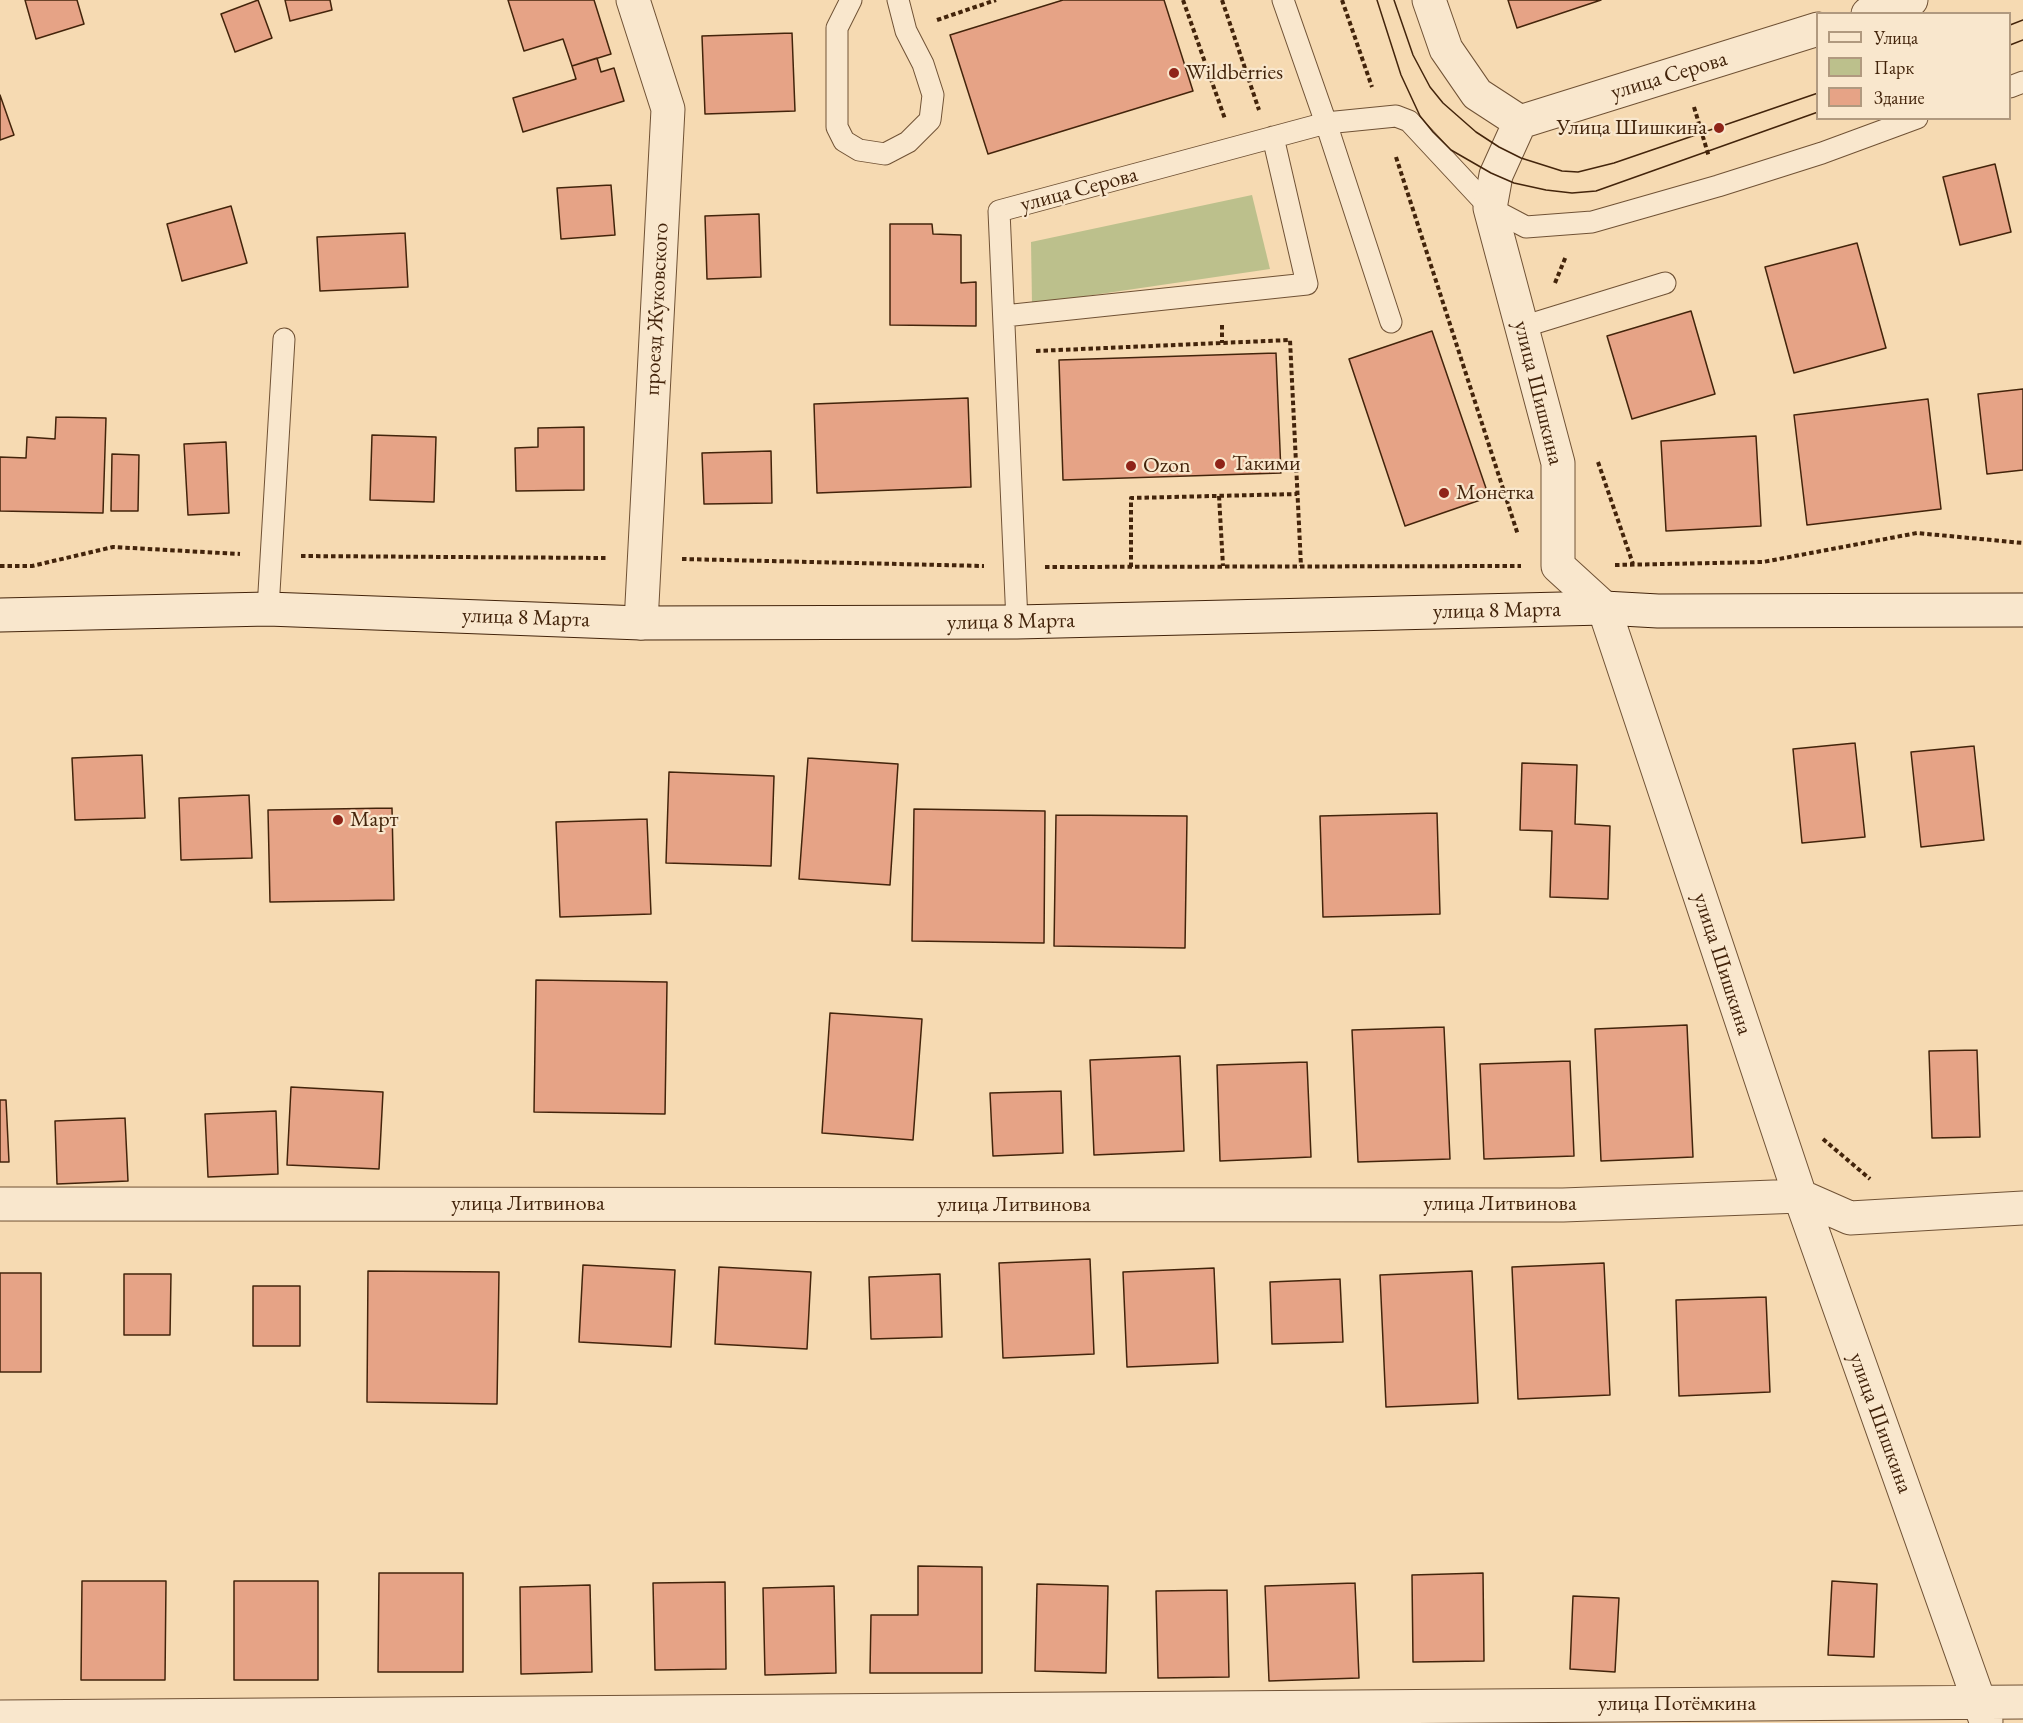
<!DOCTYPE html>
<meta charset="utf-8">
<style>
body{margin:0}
#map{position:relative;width:2023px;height:1723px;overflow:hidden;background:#f6dab2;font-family:"EB Garamond",serif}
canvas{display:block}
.legend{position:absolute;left:1816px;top:12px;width:195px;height:108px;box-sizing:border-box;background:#f9e7cd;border:2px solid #b0997f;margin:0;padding:8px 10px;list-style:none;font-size:18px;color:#43240b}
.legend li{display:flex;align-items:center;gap:12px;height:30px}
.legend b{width:30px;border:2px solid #b0997f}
</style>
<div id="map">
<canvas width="2023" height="1723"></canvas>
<ul class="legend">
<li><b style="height:8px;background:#f9e7cd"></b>Улица</li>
<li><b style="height:16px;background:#bcc08c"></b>Парк</li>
<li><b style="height:16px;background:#e6a386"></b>Здание</li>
</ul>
</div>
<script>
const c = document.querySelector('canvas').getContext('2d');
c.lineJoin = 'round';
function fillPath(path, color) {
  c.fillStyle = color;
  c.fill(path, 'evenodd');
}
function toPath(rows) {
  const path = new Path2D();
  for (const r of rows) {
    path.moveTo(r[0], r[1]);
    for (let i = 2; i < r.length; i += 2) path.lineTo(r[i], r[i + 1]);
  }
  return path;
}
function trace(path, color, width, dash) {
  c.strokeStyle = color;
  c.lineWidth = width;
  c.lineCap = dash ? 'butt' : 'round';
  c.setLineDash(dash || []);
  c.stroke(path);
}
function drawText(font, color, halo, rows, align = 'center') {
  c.font = font + ' "EB Garamond",serif';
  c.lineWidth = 4.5;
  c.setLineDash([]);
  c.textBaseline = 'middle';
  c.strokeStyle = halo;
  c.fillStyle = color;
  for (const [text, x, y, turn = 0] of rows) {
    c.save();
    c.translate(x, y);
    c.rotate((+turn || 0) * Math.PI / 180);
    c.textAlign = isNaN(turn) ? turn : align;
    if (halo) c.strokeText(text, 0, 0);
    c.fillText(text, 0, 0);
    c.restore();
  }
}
const green = toPath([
 [1252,195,1270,269,1032,304,1031,242]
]);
const building = toPath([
 [25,0,77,0,84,24,36,39,25,0],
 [258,0,272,38,235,52,221,14,258,0],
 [285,0,330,0,332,10,290,21,285,0],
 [508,0,594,0,611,54,572,66,563,39,524,51,508,0],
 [1063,0,1164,0,1193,91,988,154,950,35,1063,0],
 [1508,0,1601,0,1517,28,1508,0],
 [792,33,795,111,705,114,702,36,792,33],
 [597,58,601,72,614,68,624,101,523,132,513,98,576,79,572,66,597,58],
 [0,95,14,135,0,140,0,95],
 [1995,164,2011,232,1960,245,1943,177,1995,164],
 [611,185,615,235,561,239,557,188,611,185],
 [231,206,247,263,182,281,167,224,231,206],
 [759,214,761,277,707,279,705,216,759,214],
 [890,224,932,224,933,234,961,235,961,283,976,282,976,326,890,325,890,224],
 [405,233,408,287,320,291,317,237,405,233],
 [1857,243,1886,348,1794,373,1765,267,1857,243],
 [1691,311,1715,394,1632,419,1607,336,1691,311],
 [1432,331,1489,497,1405,526,1349,359,1432,331],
 [1276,353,1281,473,1063,480,1059,360,1276,353],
 [2023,389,2023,470,1987,474,1978,394,2023,389],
 [968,398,971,487,817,493,814,404,968,398],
 [1928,399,1941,509,1807,525,1794,415,1928,399],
 [56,417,106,418,103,513,0,511,0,457,26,458,27,437,55,439,56,417],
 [584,427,584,490,516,491,515,448,538,447,538,428,584,427],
 [372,435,436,437,434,502,370,500,372,435],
 [1756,436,1761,526,1666,531,1661,441,1756,436],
 [226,442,229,513,188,515,184,444,226,442],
 [771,451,772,503,704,504,702,453,771,451],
 [112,454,139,455,138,511,111,511,112,454],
 [1855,743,1865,837,1802,843,1793,749,1855,743],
 [1974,746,1984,840,1921,847,1911,752,1974,746],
 [142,755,145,818,75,820,72,758,142,755],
 [808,758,898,764,890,885,799,879,808,758],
 [1522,763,1577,765,1575,824,1610,826,1608,899,1550,897,1552,831,1520,830,1522,763],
 [669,772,774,776,771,866,666,863,669,772],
 [249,795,252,858,181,860,179,798,249,795],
 [392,808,394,900,270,902,268,810,392,808],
 [914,809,1045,811,1044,943,912,941,914,809],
 [1437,813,1440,914,1323,917,1320,816,1437,813],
 [1056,815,1187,816,1185,948,1054,946,1056,815],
 [647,819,651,914,560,917,556,822,647,819],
 [536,980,667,982,665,1114,534,1112,536,980],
 [830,1013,922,1019,913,1140,822,1133,830,1013],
 [1687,1025,1693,1157,1601,1161,1595,1029,1687,1025],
 [1444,1027,1450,1159,1358,1162,1352,1030,1444,1027],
 [1977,1050,1980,1137,1932,1138,1929,1051,1977,1050],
 [1180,1056,1184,1151,1094,1155,1090,1060,1180,1056],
 [1570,1061,1574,1156,1484,1159,1480,1064,1570,1061],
 [1307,1062,1311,1157,1220,1161,1217,1065,1307,1062],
 [291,1087,383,1092,379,1169,287,1165,291,1087],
 [1061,1091,1063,1153,993,1156,990,1093,1061,1091],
 [0,1100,6,1100,9,1162,0,1162,0,1100],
 [276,1111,278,1174,208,1177,205,1114,276,1111],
 [125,1118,128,1181,57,1184,55,1121,125,1118],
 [1090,1259,1094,1354,1003,1358,999,1263,1090,1259],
 [1604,1263,1610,1395,1518,1399,1512,1267,1604,1263],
 [583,1265,675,1270,671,1347,579,1342,583,1265],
 [719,1267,811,1272,807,1349,715,1344,719,1267],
 [1214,1268,1218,1363,1127,1367,1123,1272,1214,1268],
 [368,1271,499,1272,497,1404,367,1402,368,1271],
 [1472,1271,1478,1403,1386,1407,1380,1275,1472,1271],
 [0,1273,41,1273,41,1372,0,1372,0,1273],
 [124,1274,171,1274,170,1335,124,1335,124,1274],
 [940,1274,942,1337,871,1339,869,1277,940,1274],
 [1340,1279,1343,1342,1272,1344,1270,1282,1340,1279],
 [253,1286,300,1286,300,1346,253,1346,253,1286],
 [1766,1297,1770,1392,1679,1396,1676,1300,1766,1297],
 [918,1566,982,1567,982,1673,870,1673,871,1615,918,1615,918,1566],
 [379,1573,463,1573,463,1672,378,1672,379,1573],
 [1483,1573,1484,1661,1413,1662,1412,1575,1483,1573],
 [82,1581,166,1581,165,1680,81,1680,82,1581],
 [234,1581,318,1581,318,1680,234,1680,234,1581],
 [1832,1581,1877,1584,1874,1657,1828,1655,1832,1581],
 [725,1582,726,1669,655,1670,653,1583,725,1582],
 [1355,1583,1359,1678,1269,1681,1265,1586,1355,1583],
 [1037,1584,1108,1586,1106,1673,1035,1671,1037,1584],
 [590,1585,592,1672,521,1674,520,1587,590,1585],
 [834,1586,836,1673,765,1675,763,1588,834,1586],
 [1227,1590,1229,1677,1158,1678,1156,1591,1227,1590],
 [1573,1596,1619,1598,1615,1672,1570,1669,1573,1596]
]);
const path = toPath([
 [1183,0,1225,119],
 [1222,0,1259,110],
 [1342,0,1372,87],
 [937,20,996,0],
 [1694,107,1709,157],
 [1396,157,1518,535],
 [1555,283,1566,256],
 [1222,325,1222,343],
 [1036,351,1290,340,1301,566],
 [1598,462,1633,564],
 [1219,496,1223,566],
 [301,556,606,558],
 [682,559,984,566],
 [1615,565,1763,562,1917,533,2023,543],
 [0,566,32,566,113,547,240,554],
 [1045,567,1521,566],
 [1131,567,1131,498,1297,494],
 [1823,1139,1870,1179]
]);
const lane = toPath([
 [851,0,837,28,837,127,844,141,859,150,885,154,908,142,930,120,933,95,923,64,906,31,898,0],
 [1283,0,1326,123,1391,322],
 [2010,87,2023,82],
 [1004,316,1307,284,1273,137],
 [1522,327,1665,283],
 [268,609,284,339],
 [1017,622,999,211,1326,123,1396,116,1409,121,1490,208,1526,227,1592,222,1718,186,1822,153,1917,118]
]);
const street = toPath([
 [633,0,668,109,641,623],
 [1429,0,1446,49,1477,94,1520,122],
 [1868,14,1911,0],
 [1520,122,1496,175,1490,208,1558,463,1558,566,1604,608,1800,1196,1986,1721],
 [1520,122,1818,29],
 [0,1204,1563,1205,1800,1196,1850,1218,2023,1208],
 [0,1717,2023,1702]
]);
const secondary = toPath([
 [0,615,268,609,641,623,1017,622,1604,608,1658,611,2023,610]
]);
const tram = toPath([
 [1377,0,1401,75,1420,116,1433,132,1451,150,1491,173,1514,183,1546,190,1572,193,1596,191,1818,112],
 [1394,0,1413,55,1430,87,1443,103,1476,132,1499,147,1521,158,1562,171,1578,172,1614,163,1818,93],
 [2010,25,2023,20],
 [2010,45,2023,40]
]);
const markers = [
 [1174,73,6,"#8f2418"],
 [1719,128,6,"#8f2418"],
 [1220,464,6,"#8f2418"],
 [1131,466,6,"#8f2418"],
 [1444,493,6,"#8f2418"],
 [338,820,6,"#8f2418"]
];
const poiNames = [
 ["Wildberries",1186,73],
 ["Улица Шишкина",1707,128,"right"],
 ["Такими",1232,464],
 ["Ozon",1143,466],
 ["Монетка",1456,493],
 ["Март",350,820]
];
const streetNames = [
 ["улица Серова",1669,76,-17],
 ["улица Серова",1079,190,-15],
 ["проезд Жуковского",657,309,-87],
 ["улица Шишкина",1538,393,76],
 ["улица 8 Марта",1497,611,-1],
 ["улица 8 Марта",526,618,2],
 ["улица 8 Марта",1011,622,-1],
 ["улица Шишкина",1722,964,72],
 ["улица Литвинова",528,1204],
 ["улица Литвинова",1500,1204],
 ["улица Литвинова",1014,1205],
 ["улица Шишкина",1880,1423,70],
 ["улица Потёмкина",1677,1704]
];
fillPath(green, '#bcc08c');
fillPath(building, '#e6a386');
trace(building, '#43240b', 1.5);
trace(lane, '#705235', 23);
trace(street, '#705235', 35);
trace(secondary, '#43240b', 35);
trace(path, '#43240b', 4, [4.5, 3]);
trace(lane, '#f9e7cd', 21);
trace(street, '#f9e7cd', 33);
trace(secondary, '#f9e7cd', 33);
trace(tram, '#43240b', 1.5);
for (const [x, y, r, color] of markers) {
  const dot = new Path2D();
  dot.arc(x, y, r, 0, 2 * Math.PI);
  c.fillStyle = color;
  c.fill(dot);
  trace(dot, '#f9e7cd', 2);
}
drawText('22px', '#43240b', '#f9e7cd', poiNames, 'left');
drawText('22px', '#43240b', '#f9e7cd', streetNames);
</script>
